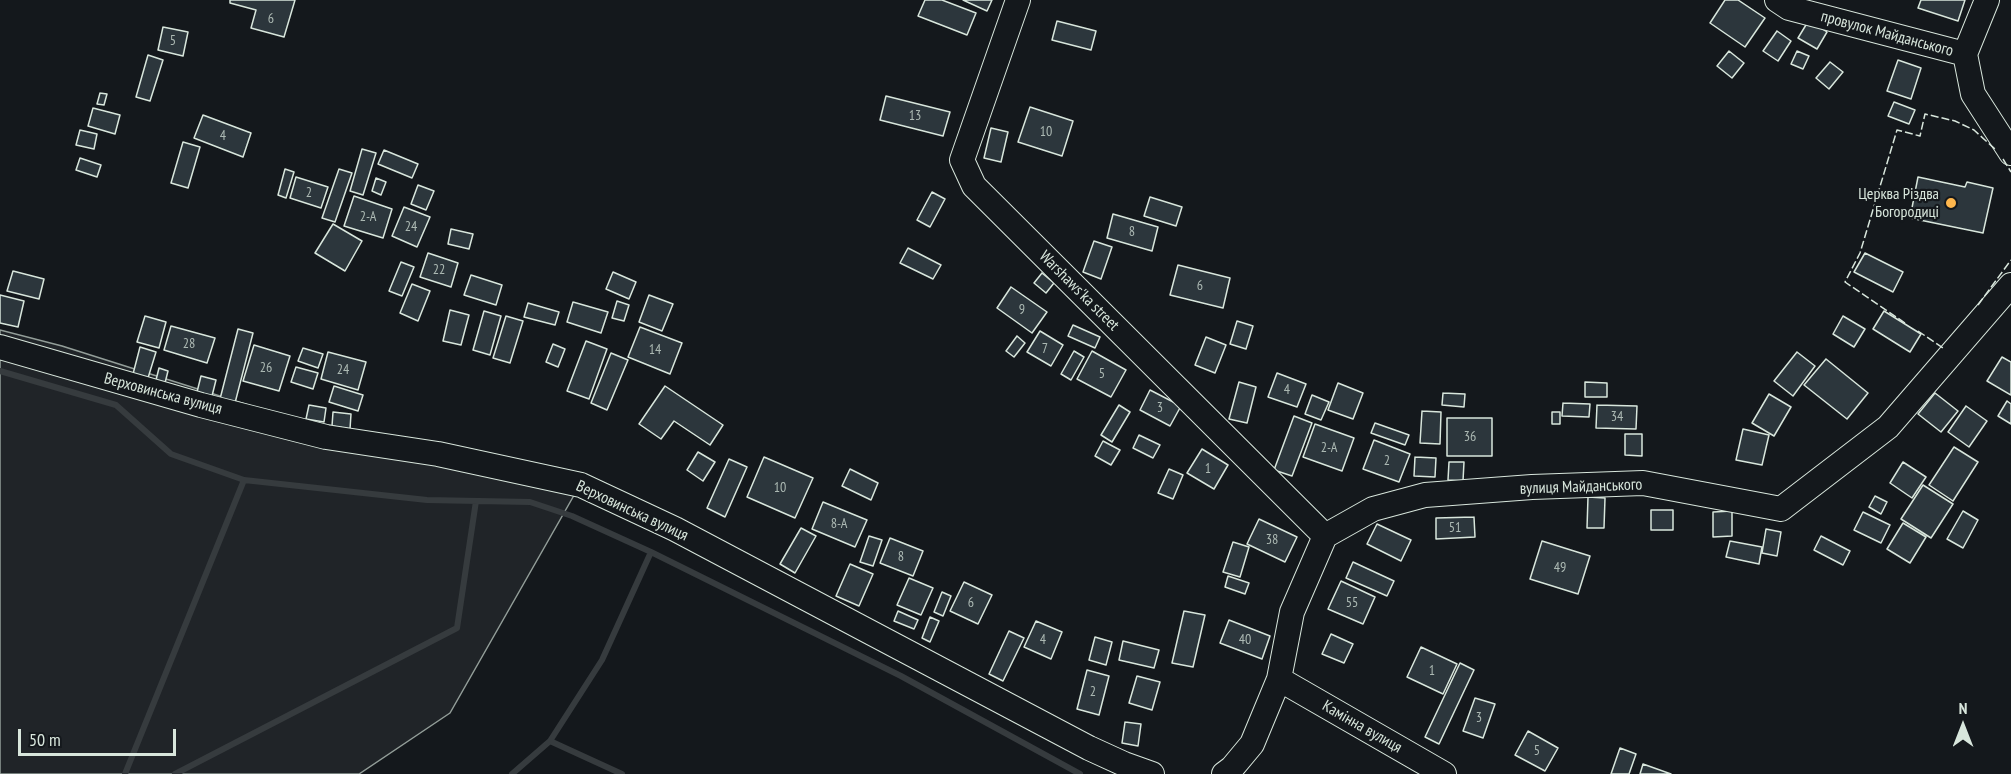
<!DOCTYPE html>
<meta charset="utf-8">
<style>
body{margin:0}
#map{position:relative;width:2011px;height:774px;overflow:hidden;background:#14181c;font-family:"PT Sans Narrow",sans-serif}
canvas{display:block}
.north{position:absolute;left:1933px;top:696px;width:60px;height:60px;-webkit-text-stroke:4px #14181c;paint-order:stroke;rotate:0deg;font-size:16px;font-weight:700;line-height:24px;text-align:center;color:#d8e6dc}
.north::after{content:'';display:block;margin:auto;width:21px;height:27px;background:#d8e6dc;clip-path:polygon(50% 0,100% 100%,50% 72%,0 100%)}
.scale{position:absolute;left:18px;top:729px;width:158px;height:27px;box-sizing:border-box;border:3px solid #d8e6dc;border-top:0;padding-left:8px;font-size:18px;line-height:21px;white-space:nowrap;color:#d8e6dc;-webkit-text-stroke:4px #14181c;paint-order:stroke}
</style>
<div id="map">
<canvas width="2011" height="774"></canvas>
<div class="north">N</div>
<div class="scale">50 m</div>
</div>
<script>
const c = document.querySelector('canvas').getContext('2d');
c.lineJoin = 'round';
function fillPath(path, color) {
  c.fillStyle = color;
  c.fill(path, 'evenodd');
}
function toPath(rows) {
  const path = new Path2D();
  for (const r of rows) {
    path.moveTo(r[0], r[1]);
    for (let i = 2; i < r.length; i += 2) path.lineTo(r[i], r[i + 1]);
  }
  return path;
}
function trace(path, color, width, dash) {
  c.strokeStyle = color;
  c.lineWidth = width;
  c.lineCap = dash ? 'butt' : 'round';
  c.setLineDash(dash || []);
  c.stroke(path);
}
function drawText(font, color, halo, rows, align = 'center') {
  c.font = font + ' "PT Sans Narrow",sans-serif';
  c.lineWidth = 4.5;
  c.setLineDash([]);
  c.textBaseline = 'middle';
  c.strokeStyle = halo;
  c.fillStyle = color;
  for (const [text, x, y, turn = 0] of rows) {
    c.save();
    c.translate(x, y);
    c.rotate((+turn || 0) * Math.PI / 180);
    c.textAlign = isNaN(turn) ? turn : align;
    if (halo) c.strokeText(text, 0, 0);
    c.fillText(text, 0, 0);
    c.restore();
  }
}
const green = toPath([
 [0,330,62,346,283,416,585,476,450,713,359,774,0,774,0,330]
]);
const stream = toPath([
 [0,371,116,405,171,454,244,480],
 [550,741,622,774],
 [125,774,244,480,427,500,530,502,572,516,651,552,901,676,1080,774],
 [175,774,457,628,476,501],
 [512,774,550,741,602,660,651,552]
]);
const building = toPath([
 [230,0,295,0,284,37,251,28,256,10,230,3,230,0],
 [925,0,942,0,976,13,967,35,918,16,925,0],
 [963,0,992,0,987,11,963,0],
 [1725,0,1738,0,1765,18,1745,47,1710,23,1725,0],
 [1921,0,1965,0,1958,21,1918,8,1921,0],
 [1809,20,1827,32,1817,49,1798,38,1809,20],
 [1057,21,1096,31,1091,50,1052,40,1057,21],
 [163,27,188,32,183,56,158,50,163,27],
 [1777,31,1791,41,1778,61,1763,51,1777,31],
 [1729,51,1744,63,1732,78,1717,66,1729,51],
 [1797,51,1809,56,1803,69,1791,64,1797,51],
 [148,55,163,60,150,101,136,97,148,55],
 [1898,60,1921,68,1911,99,1887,91,1898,60],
 [1830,62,1843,72,1829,89,1816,78,1830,62],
 [100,93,107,94,104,105,97,104,100,93],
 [886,96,950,112,943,136,880,120,886,96],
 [1894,102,1915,110,1909,124,1888,116,1894,102],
 [1030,107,1073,121,1062,156,1018,142,1030,107],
 [93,108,120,115,115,134,88,126,93,108],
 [203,115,251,133,243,157,194,138,203,115],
 [991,128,1008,132,1001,162,984,158,991,128],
 [80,130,97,134,94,149,76,145,80,130],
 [183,142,200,147,188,188,171,183,183,142],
 [362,149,376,153,363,195,350,191,362,149],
 [384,150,418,164,412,178,378,164,384,150],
 [80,158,101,165,97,177,76,170,80,158],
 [285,169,294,172,286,198,278,195,285,169],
 [339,169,352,173,335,222,322,218,339,169],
 [296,177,328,187,321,208,290,198,296,177],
 [1918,177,1965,187,1967,182,1993,188,1983,233,1910,218,1918,177],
 [376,178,386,182,381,195,372,191,376,178],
 [418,185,434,191,426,210,411,204,418,185],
 [932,192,945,199,930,227,917,220,932,192],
 [354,196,392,209,383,238,344,226,354,196],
 [1150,197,1182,207,1176,226,1144,216,1150,197],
 [404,207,430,217,417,247,392,236,404,207],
 [1113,214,1158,227,1152,251,1107,238,1113,214],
 [333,224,362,241,345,271,315,253,333,224],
 [451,229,473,234,469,249,448,244,451,229],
 [1094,241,1112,247,1101,279,1083,272,1094,241],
 [908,248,941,265,933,279,900,263,908,248],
 [428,253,458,263,451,287,420,277,428,253],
 [1865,253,1903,272,1893,292,1854,272,1865,253],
 [401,262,414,267,402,296,389,291,401,262],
 [1178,265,1230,278,1223,308,1170,295,1178,265],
 [13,271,44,279,39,299,7,291,13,271],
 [613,272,636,282,629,299,606,289,613,272],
 [1042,273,1054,283,1046,293,1034,283,1042,273],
 [471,275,502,285,496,305,464,295,471,275],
 [412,284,430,291,418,321,400,313,412,284],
 [1011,287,1047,312,1032,333,997,308,1011,287],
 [0,295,24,301,18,327,0,323,0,295],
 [649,295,673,304,662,331,639,322,649,295],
 [617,301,629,305,624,321,612,318,617,301],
 [573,302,608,312,601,333,567,322,573,302],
 [528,303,559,312,555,325,524,317,528,303],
 [450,310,469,315,461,345,443,341,450,310],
 [484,311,501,316,490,355,473,350,484,311],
 [1884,311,1921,334,1910,352,1873,329,1884,311],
 [145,316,166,322,159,348,137,342,145,316],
 [506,316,523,321,510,363,493,358,506,316],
 [1843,316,1865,329,1854,347,1833,334,1843,316],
 [1237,321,1253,326,1246,349,1230,344,1237,321],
 [1073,325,1100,337,1095,348,1068,336,1073,325],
 [171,326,215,338,207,363,164,350,171,326],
 [640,327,682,343,670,374,628,357,640,327],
 [238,329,253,333,235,403,220,399,238,329],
 [1040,331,1063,345,1051,366,1027,352,1040,331],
 [1017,336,1025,343,1014,357,1006,351,1017,336],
 [1206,337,1226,345,1215,373,1195,365,1206,337],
 [586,341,607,349,589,399,567,391,586,341],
 [553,344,565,349,558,367,546,362,553,344],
 [254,345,290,356,279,391,243,381,254,345],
 [140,347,156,352,148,378,133,374,140,347],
 [303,348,323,354,318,368,298,361,303,348],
 [1074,351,1084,357,1071,380,1061,374,1074,351],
 [1092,351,1126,370,1111,397,1077,379,1092,351],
 [328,352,366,362,358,390,321,379,328,352],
 [1797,352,1815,366,1793,396,1774,381,1797,352],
 [611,353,628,360,607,410,591,403,611,353],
 [2002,357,2011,362,2011,395,1987,381,2002,357],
 [1826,359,1868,393,1847,419,1804,385,1826,359],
 [296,367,318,373,313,389,291,382,296,367],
 [159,368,168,371,164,387,155,384,159,368],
 [1277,373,1306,384,1297,407,1268,397,1277,373],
 [201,376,216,380,212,396,197,392,201,376],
 [1239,382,1256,387,1247,423,1229,419,1239,382],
 [1585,382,1607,383,1607,397,1585,397,1585,382],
 [1338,383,1363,393,1353,419,1328,410,1338,383],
 [334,386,363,395,358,411,329,402,334,386],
 [665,386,723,425,710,445,674,421,661,439,639,424,665,386],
 [1150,390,1181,406,1170,426,1140,410,1150,390],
 [1443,393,1465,394,1464,407,1442,405,1443,393],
 [1935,393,1958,411,1941,432,1918,414,1935,393],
 [1769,394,1791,407,1774,436,1752,423,1769,394],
 [1312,395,1329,402,1321,420,1305,414,1312,395],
 [2007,401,2011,404,2011,424,1998,416,2007,401],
 [1563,403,1590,404,1589,417,1562,416,1563,403],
 [309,405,326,408,324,422,306,419,309,405],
 [1119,405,1130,412,1112,442,1101,435,1119,405],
 [1597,405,1637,406,1636,429,1596,428,1597,405],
 [1966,406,1987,421,1969,447,1948,432,1966,406],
 [1422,411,1441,412,1440,444,1420,443,1422,411],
 [333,412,351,414,350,429,332,426,333,412],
 [1552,412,1560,412,1560,424,1552,424,1552,412],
 [1294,416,1312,423,1292,476,1274,470,1294,416],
 [1447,418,1492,418,1492,456,1447,456,1447,418],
 [1375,423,1409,435,1405,445,1371,433,1375,423],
 [1315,424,1354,438,1342,471,1303,457,1315,424],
 [1743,429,1769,435,1762,465,1736,460,1743,429],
 [1625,434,1642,434,1642,456,1625,455,1625,434],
 [1139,435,1160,445,1153,458,1133,448,1139,435],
 [1374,440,1410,454,1399,482,1363,469,1374,440],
 [1103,441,1120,450,1111,465,1095,456,1103,441],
 [1954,447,1978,462,1953,501,1929,485,1954,447],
 [1202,449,1228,465,1214,489,1187,473,1202,449],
 [698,452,715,462,703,481,687,470,698,452],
 [764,457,813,478,795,518,747,497,764,457],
 [1415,457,1436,458,1435,477,1414,476,1415,457],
 [729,459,747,467,725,517,707,508,729,459],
 [1449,462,1464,462,1463,481,1448,480,1449,462],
 [1903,462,1926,477,1912,498,1890,483,1903,462],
 [850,469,878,483,871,500,842,486,850,469],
 [1169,469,1183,475,1173,499,1158,493,1169,469],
 [1923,485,1953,504,1931,538,1901,519,1923,485],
 [1875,496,1887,502,1881,514,1869,507,1875,496],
 [1588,497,1605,498,1604,528,1587,528,1588,497],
 [823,502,867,520,855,547,812,529,823,502],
 [1651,510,1673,510,1673,530,1651,530,1651,510],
 [1732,511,1732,536,1713,537,1713,512,1732,511],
 [1963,511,1978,520,1963,548,1947,539,1963,511],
 [1863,512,1890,525,1881,543,1854,530,1863,512],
 [1474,517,1475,537,1436,539,1436,518,1474,517],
 [1259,519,1297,537,1285,562,1247,544,1259,519],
 [1903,523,1926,537,1910,563,1887,549,1903,523],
 [1377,524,1411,540,1401,561,1367,544,1377,524],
 [801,528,816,536,795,573,780,564,801,528],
 [1766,529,1781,532,1777,556,1762,553,1766,529],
 [869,536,882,540,873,566,860,562,869,536],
 [1821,536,1850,551,1843,565,1814,550,1821,536],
 [890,538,923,551,913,576,880,563,890,538],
 [1542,541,1590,556,1578,594,1530,579,1542,541],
 [1730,541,1762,547,1759,564,1726,557,1730,541],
 [1233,542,1249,547,1240,577,1223,572,1233,542],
 [1353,562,1394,581,1387,596,1346,578,1353,562],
 [850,564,873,574,859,606,836,596,850,564],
 [1228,576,1249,583,1245,594,1225,587,1228,576],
 [909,578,933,588,921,615,897,605,909,578],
 [1341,581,1375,597,1363,624,1328,609,1341,581],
 [964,582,992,595,978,624,950,611,964,582],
 [942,592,951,596,943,616,934,612,942,592],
 [898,611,918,620,914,629,894,621,898,611],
 [1184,611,1205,615,1193,667,1172,663,1184,611],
 [930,617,939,621,930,642,922,638,930,617],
 [1229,620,1270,636,1262,659,1220,643,1229,620],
 [1036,621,1062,632,1051,659,1024,647,1036,621],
 [1009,631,1024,638,1003,681,989,674,1009,631],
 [1331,634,1353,644,1344,663,1322,654,1331,634],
 [1095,637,1112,642,1106,665,1089,660,1095,637],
 [1123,641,1159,650,1154,668,1119,660,1123,641],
 [1421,647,1457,664,1443,694,1407,677,1421,647],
 [1460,663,1474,670,1439,744,1425,737,1460,663],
 [1087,670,1109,676,1099,715,1077,709,1087,670],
 [1137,676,1160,682,1152,710,1129,703,1137,676],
 [1475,698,1495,704,1483,738,1463,731,1475,698],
 [1125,722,1141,724,1138,746,1122,743,1125,722],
 [1528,731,1558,748,1545,771,1515,755,1528,731],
 [1620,748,1636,754,1629,774,1611,774,1620,748],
 [1643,764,1671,774,1640,774,1643,764]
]);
const minor = toPath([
 [1018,0,962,160,974,186,1325,536],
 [1777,0,1789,8,1965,54],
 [1987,0,1965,54,1973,94,2011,153],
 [0,347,201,405,326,437,438,454,581,485,675,529,1089,748,1124,764,1152,774],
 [1279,679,1444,774],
 [1224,774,1232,768,1252,744,1279,679,1292,612,1325,536,1373,509,1425,495,1532,487,1643,483,1781,509,1888,427,2011,285]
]);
const fence = toPath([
 [2003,159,2011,172],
 [1978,305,2011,260],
 [1905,323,1845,282,1860,253,1897,130,1920,136,1925,114,1955,121,1974,130,1996,150],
 [1918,331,1943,348,1944,347]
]);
const markers = [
 [1951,203,6,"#ffb74d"]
];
const numberNames = [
 ["6",271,19],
 ["5",173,41],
 ["13",915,116],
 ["10",1046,132],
 ["4",223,136],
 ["2",309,193],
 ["2-А",368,217],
 ["24",411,227],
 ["8",1132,232],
 ["22",439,270],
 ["6",1200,286],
 ["9",1022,310],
 ["28",189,344],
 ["7",1045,349],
 ["14",655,350],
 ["26",266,368],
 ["24",343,370],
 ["5",1102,374],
 ["4",1287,390],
 ["3",1160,408],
 ["34",1617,417],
 ["36",1470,437],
 ["2-А",1329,448],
 ["2",1387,461],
 ["1",1208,469],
 ["10",780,488],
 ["8-А",839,524],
 ["51",1455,528],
 ["38",1272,540],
 ["8",901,557],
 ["49",1560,568],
 ["6",971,603],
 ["55",1352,603],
 ["4",1043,640],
 ["40",1245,640],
 ["1",1432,671],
 ["2",1093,692],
 ["3",1479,718],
 ["5",1537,751]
];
const streetNames = [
 ["провулок Майданського",1887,34,15],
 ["Warshaws'ka street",1079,291,45],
 ["Верховинська вулиця",163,394,15],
 ["вулиця Майданського",1581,487,-2],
 ["Верховинська вулиця",632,511,25],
 ["Камінна вулиця",1362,727,30]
];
const poiNames = [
 ["Церква Різдва",1939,194],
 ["Богородиці",1939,212]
];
fillPath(green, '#202428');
trace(green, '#939e99', 1.5);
trace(stream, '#363b3e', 6);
fillPath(building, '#2c363c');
trace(building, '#d8e6dc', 1.5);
trace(minor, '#d8e6dc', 26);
trace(minor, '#14181c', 24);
trace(fence, '#d8e6dc', 1.5, [8, 3]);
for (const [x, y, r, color] of markers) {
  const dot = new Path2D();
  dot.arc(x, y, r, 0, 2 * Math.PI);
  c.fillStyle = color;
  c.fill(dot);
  trace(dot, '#14181c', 2);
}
drawText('14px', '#adbab4', null, numberNames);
drawText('16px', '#d8e6dc', '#14181c', streetNames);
drawText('16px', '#d8e6dc', '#14181c', poiNames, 'right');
</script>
